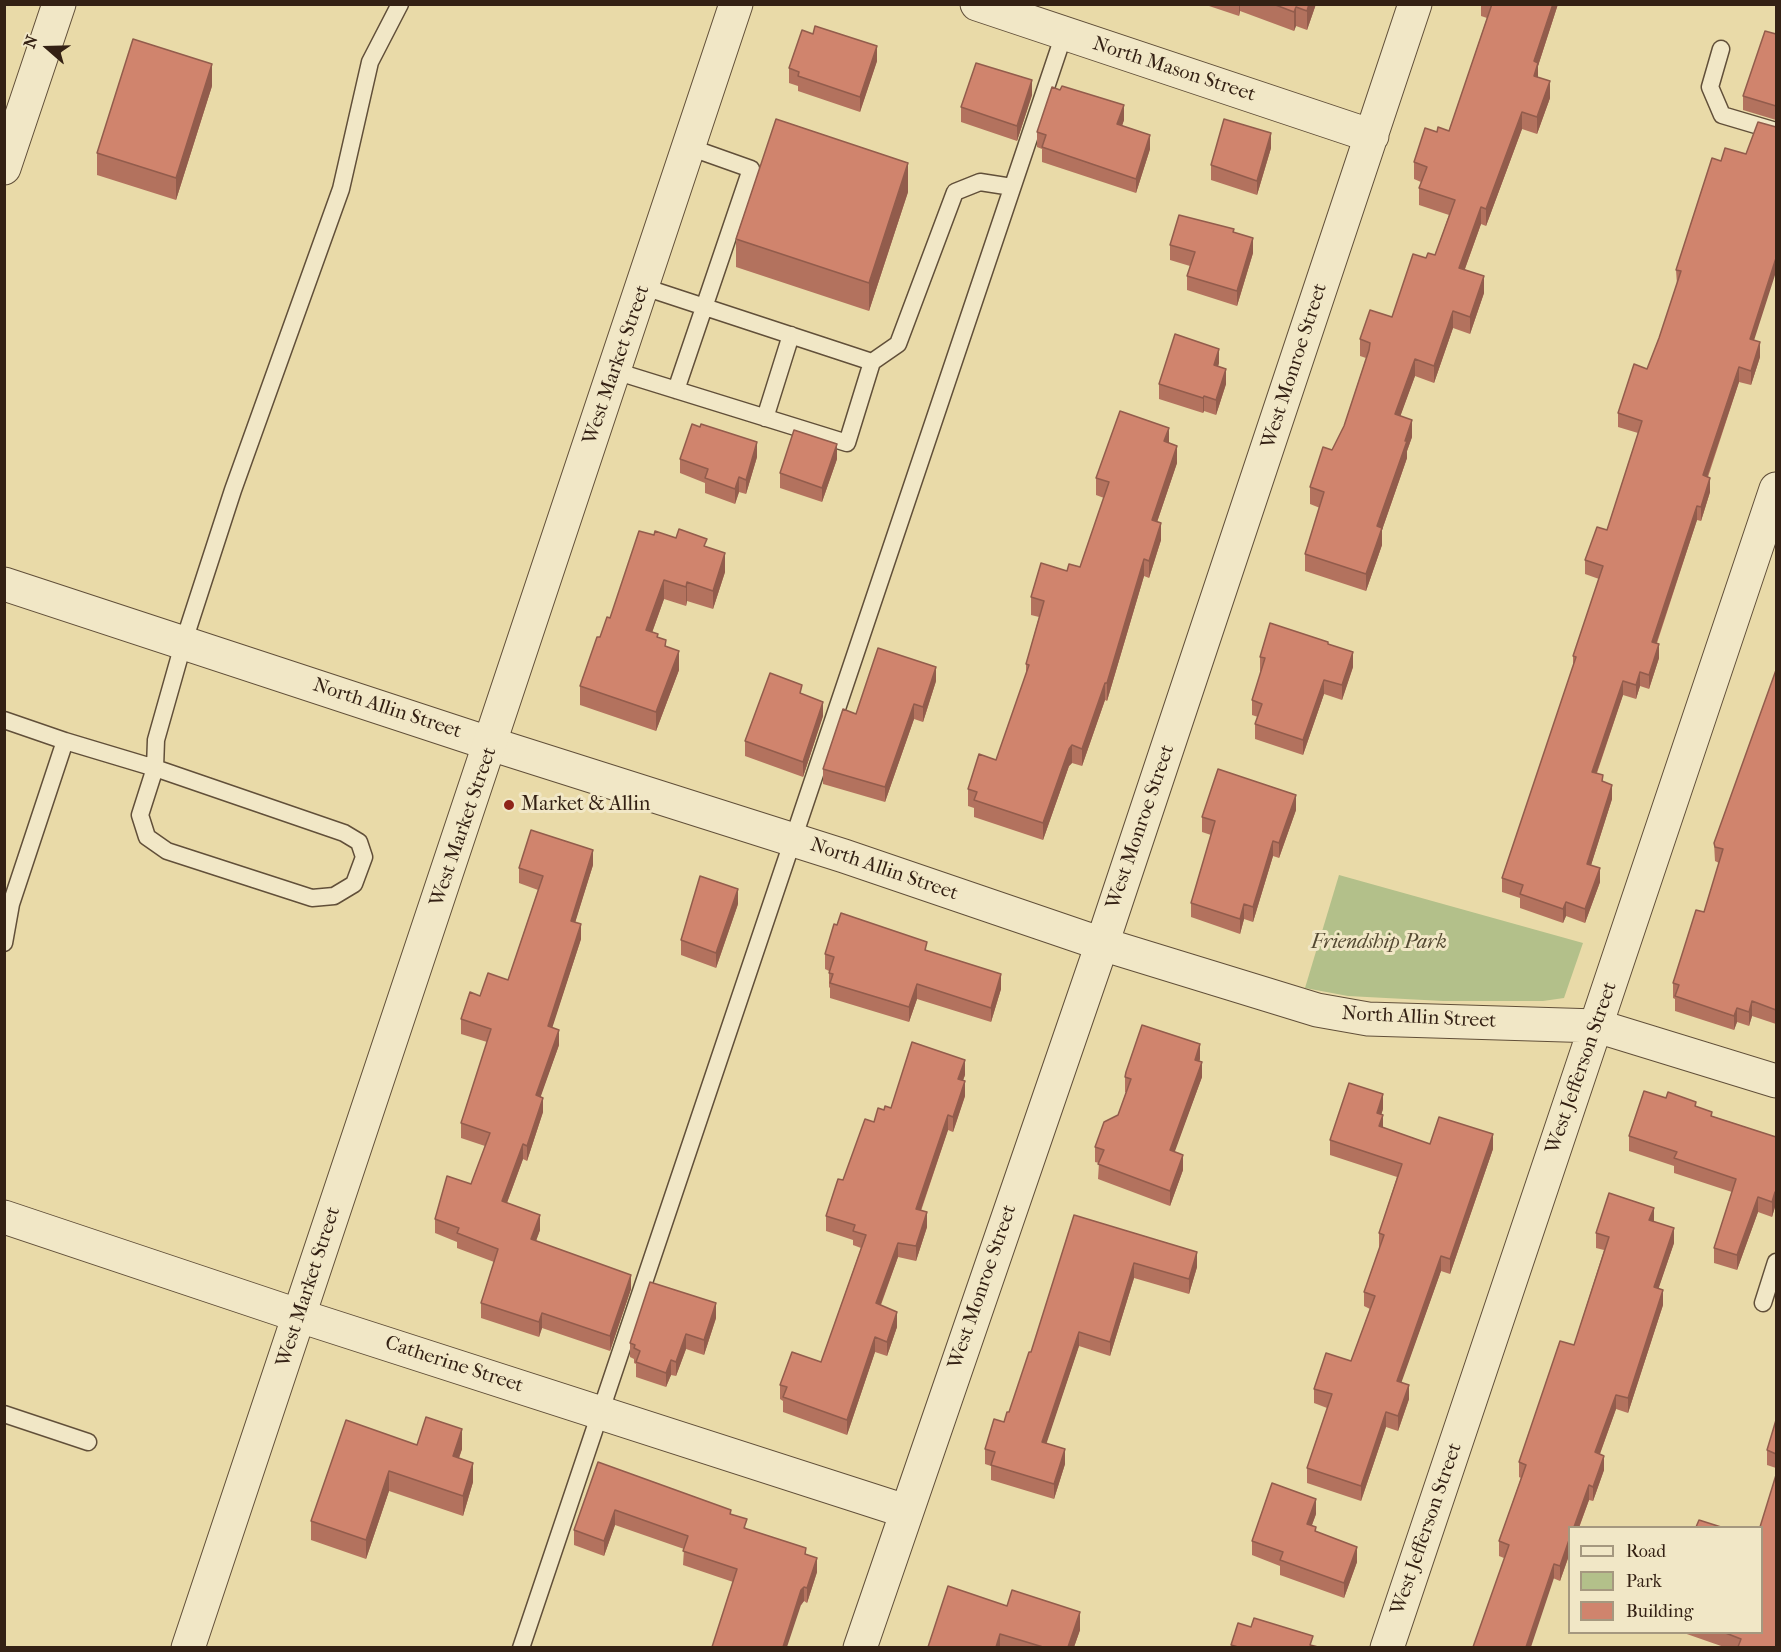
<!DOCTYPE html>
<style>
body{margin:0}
#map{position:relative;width:1781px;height:1652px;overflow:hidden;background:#e9daa8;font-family:"IM FELL French Canon",serif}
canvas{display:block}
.frame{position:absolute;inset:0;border:6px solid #342114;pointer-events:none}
.legend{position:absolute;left:1568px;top:1526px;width:195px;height:108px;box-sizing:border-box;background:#f1e7c6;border:2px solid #a5987f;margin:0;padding:8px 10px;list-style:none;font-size:18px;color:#342114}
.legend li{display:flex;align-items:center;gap:12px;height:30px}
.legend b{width:30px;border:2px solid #a5987f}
.north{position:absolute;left:18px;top:18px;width:60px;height:60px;-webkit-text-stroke:4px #f1e7c6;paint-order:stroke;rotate:290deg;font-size:16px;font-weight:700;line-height:24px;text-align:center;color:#342114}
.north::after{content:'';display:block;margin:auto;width:21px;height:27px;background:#342114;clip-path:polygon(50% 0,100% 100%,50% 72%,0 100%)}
</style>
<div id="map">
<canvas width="1781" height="1652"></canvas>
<div class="frame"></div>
<ul class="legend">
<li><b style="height:8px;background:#f1e7c6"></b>Road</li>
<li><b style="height:16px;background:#b3c08a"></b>Park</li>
<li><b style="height:16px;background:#d0846d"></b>Building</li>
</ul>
<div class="north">N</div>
</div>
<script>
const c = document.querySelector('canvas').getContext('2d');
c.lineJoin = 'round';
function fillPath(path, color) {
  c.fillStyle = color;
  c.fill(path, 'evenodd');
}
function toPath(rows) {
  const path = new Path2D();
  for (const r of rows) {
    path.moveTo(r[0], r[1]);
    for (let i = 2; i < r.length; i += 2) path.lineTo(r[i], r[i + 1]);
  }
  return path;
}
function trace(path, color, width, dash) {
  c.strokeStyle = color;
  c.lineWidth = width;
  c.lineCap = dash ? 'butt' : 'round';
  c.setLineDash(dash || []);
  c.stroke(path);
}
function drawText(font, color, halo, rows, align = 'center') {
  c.font = font + ' "IM FELL French Canon",serif';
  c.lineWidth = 6;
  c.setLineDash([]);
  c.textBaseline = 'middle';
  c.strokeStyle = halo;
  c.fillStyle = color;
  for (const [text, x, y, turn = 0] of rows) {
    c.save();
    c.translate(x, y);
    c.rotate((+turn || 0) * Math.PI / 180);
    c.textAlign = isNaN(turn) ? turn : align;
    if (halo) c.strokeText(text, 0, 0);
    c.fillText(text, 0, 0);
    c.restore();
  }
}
const green = toPath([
 [1339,875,1583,943,1564,998,1543,1001,1443,1001,1348,996,1305,988]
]);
const service = toPath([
 [1721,49,1710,87,1722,115,1776,131],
 [872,362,898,344,955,192,980,182,1012,187],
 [615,371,847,443,872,362,644,287],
 [676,390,751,169,689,147],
 [765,418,791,335],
 [4,720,65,741],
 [4,901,11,904,65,741,155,768,140,815,147,837,167,851,312,898,334,896,354,884,364,857,359,842,344,833,155,768,156,740,184,641,233,490,341,189,370,62,400,4],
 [4,943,11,904],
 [1763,1303,1776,1262],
 [4,1414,88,1442],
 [521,1648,1064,34]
]);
const minor = toPath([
 [977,4,1372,136],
 [4,168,59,4],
 [4,584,491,744,844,856,1102,944,1317,1010,1368,1019,1597,1026,1776,1081],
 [4,1217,300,1316,905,1511],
 [860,1648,1102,944,1415,4],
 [1387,1648,1776,489]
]);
const tertiary = toPath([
 [188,1648,736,4]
]);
const wall = toPath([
 [1316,4,1307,30,1296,26,1294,31,1240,11,1239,16,1206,5],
 [1481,4,1558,4,1538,66,1538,77,1550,98,1537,134,1522,129,1486,226,1481,224,1465,269,1484,293,1470,334,1453,328,1434,383,1415,376,1400,416,1412,437,1407,451,1407,458,1382,530,1382,545,1366,591,1305,571,1305,554,1320,508,1310,504,1310,487,1332,450,1344,426,1366,358,1360,356,1360,339,1392,317,1426,258,1435,255,1449,215,1419,205,1419,188,1421,182,1414,179,1414,162,1449,131,1487,18,1481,16],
 [1776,34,1776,120,1743,110,1743,96],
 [877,61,860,112,798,91,798,86,789,83,789,68],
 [212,86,176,200,97,175,97,153],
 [1032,95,1017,141,961,122,961,107],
 [1124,120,1122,126,1150,149,1136,193,1042,162,1042,149,1037,147,1037,132],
 [1271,148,1257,195,1211,180,1211,165],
 [1712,158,1754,340,1760,357,1751,385,1739,382,1708,477,1710,492,1701,521,1697,520,1657,643,1659,658,1649,689,1640,686,1636,699,1623,695,1597,773,1603,782,1612,799,1591,865,1600,882,1585,923,1566,916,1563,923,1520,908,1520,898,1502,892,1502,878,1573,667,1573,656,1599,579,1585,574,1585,560,1607,530,1638,433,1618,427,1618,413,1647,369,1659,338,1677,284,1676,270],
 [908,192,869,311,736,267,736,239],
 [1234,232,1253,253,1237,306,1187,290,1187,276,1190,266,1170,260,1170,245],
 [1219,363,1218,366,1226,384,1216,415,1204,411,1203,413,1159,399,1159,384],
 [1169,443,1177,463,1157,522,1161,540,1149,578,1144,576,1107,701,1105,700,1082,766,1072,763,1069,766,1043,840,974,817,974,808,968,806,968,789,996,760,1026,675,1026,664,1039,617,1031,615,1031,597,1067,571,1080,567,1104,498,1096,495,1096,478],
 [757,457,746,494,739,492,735,504,705,493,705,483,680,473,680,459],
 [837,459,822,502,780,488,780,473],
 [654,535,676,538,707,547,725,572,713,609,687,601,686,606,664,599,652,633,658,637,666,647,679,670,656,731,580,705,580,686,600,637],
 [1328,644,1353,667,1342,700,1324,694,1303,755,1255,739,1255,724,1258,717,1252,715,1252,700,1261,672,1260,671,1260,657],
 [1776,670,1776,1024,1752,1016,1749,1026,1737,1022,1734,1030,1675,1011,1675,999,1673,998,1673,983,1704,912,1719,863,1715,861,1714,843],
 [936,681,923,722,914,719,885,802,823,784,823,769,856,714],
 [823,716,803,777,745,756,745,741],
 [1296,810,1279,858,1273,856,1253,922,1244,919,1240,934,1191,917,1191,903,1211,835,1202,832,1202,817],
 [593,865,575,922,581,939,552,1027,559,1045,540,1097,543,1112,527,1161,523,1159,507,1203,540,1230,536,1241,631,1289,610,1351,542,1328,539,1337,481,1318,481,1303,494,1262,457,1248,457,1242,435,1233,435,1219,471,1184,485,1146,461,1138,461,1123,487,1042,461,1034,461,1019,480,996,508,980,538,890,519,883,519,868],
 [738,904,716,968,681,955,681,940],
 [927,951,1001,989,991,1022,917,999,909,1022,830,998,830,988,829,987,829,971,825,969,825,954],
 [1200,1059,1199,1061,1202,1077,1174,1152,1183,1170,1170,1206,1098,1179,1099,1163,1095,1162,1095,1147,1118,1115,1126,1092,1125,1092,1125,1077],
 [965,1075,963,1080,965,1096,953,1132,948,1130,921,1211,927,1227,916,1261,898,1257,881,1305,897,1327,887,1356,875,1352,847,1435,783,1412,783,1401,780,1399,780,1385,821,1362,861,1248,853,1245,853,1240,826,1231,826,1216,874,1122,884,1110,891,1108],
 [1696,1106,1712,1116,1776,1137,1776,1207,1775,1207,1772,1217,1758,1212,1737,1270,1714,1263,1714,1248,1732,1192,1674,1173,1674,1166,1629,1151,1629,1136],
 [1383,1109,1381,1115,1383,1128,1430,1144,1493,1149,1450,1274,1441,1271,1401,1382,1409,1399,1398,1431,1386,1427,1361,1501,1307,1483,1307,1468,1327,1408,1314,1403,1314,1389,1351,1361,1370,1309,1364,1306,1364,1292,1380,1248,1379,1248,1379,1233,1397,1177,1330,1155,1330,1140],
 [1074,1215,1197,1267,1189,1294,1134,1278,1110,1356,1079,1346,1046,1443,1065,1464,1054,1499,991,1480,991,1466,985,1464,985,1449,1004,1422,1009,1412,1031,1352],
 [1654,1221,1674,1243,1658,1289,1663,1305,1628,1413,1616,1409,1600,1454,1604,1470,1593,1501,1589,1500,1560,1581,1499,1556,1499,1541,1521,1478,1519,1477,1519,1462,1574,1345,1604,1250,1596,1248,1596,1233],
 [716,1318,704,1355,686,1349,676,1376,671,1375,666,1387,636,1377,636,1364,634,1363,634,1359,630,1357,630,1343],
 [1776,1420,1776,1468,1767,1465,1767,1450],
 [417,1445,462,1449,459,1458,473,1482,463,1516,389,1491,366,1559,311,1540,311,1521],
 [598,1462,731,1514,747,1529,806,1554,817,1572,807,1603,804,1601,801,1605,683,1565,684,1549,615,1525,604,1556,574,1545,574,1530],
 [1316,1514,1312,1525,1316,1531,1357,1562,1344,1598,1280,1575,1280,1566,1252,1555,1252,1541],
 [1007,1606,1080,1630,1074,1647,928,1647],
 [1681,1632,1761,1632,1776,1647,1724,1647]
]);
const shadedWall = toPath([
 [1239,4,1240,4,1240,11,1239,16],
 [1309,4,1316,4,1307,30,1307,11],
 [1553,4,1558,4,1538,66,1538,80,1534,93,1534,61],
 [1296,7,1296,26,1294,31,1294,12],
 [877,46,877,61,860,112,860,97],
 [212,64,212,86,176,200,176,178],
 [1032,80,1032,95,1017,141,1017,126],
 [1550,81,1550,98,1537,134,1537,117],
 [1124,105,1124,120,1117,139,1117,124],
 [1522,112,1522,129,1486,226,1486,209],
 [1271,133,1271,148,1257,195,1257,181],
 [1150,135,1150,149,1136,193,1136,179],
 [908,163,908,192,869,311,869,283],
 [1481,207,1481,224,1459,285,1459,268],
 [1253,238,1253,253,1237,306,1237,291],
 [1776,258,1776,272,1750,353,1750,339],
 [1484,276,1484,293,1470,334,1470,317],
 [1453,311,1453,328,1434,383,1434,366],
 [1760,342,1760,357,1751,385,1751,371],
 [1219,349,1219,363,1214,380,1214,365],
 [1415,359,1415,376,1395,431,1395,414],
 [1739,367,1739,382,1703,489,1703,475],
 [1226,369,1226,384,1216,415,1216,400],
 [1204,396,1204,411,1203,413,1203,398],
 [1412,420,1412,437,1407,451,1407,458,1382,530,1382,545,1366,591,1366,574,1377,526],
 [1169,428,1169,445,1164,441],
 [757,442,757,457,746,494,746,480],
 [837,444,837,459,822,502,822,488],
 [1177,446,1177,463,1152,537,1152,520],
 [739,477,739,492,735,504,735,489],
 [1710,478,1710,492,1701,521,1701,507],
 [1697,506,1697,520,1652,656,1652,642],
 [1161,523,1161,540,1149,578,1149,561],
 [725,553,725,572,713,609,713,591],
 [1144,559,1144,576,1107,701,1107,683],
 [664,580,664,599,646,649,646,630],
 [687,582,687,601,686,606,686,587],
 [1659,644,1659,658,1649,689,1649,675],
 [679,651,679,670,656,731,656,712],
 [1353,652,1353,667,1342,700,1342,685],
 [936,667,936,681,923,722,923,707],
 [1640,672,1640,686,1636,699,1636,685],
 [1324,680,1324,694,1303,755,1303,740],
 [1623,681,1623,695,1592,786,1592,772],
 [1105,683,1105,700,1082,766,1082,749],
 [823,702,823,716,803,777,803,762],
 [914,704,914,719,885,802,885,787],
 [1072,745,1072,763,1069,766,1043,840,1043,823,1069,749],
 [1612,785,1612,799,1587,878,1587,864],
 [1296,795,1296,810,1279,858,1279,843],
 [1273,841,1273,856,1253,922,1253,907],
 [593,850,593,865,571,936,571,921],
 [1600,868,1600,882,1585,923,1585,909],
 [738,889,738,904,716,968,716,953],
 [1566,902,1566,916,1563,923,1563,909],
 [1244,904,1244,919,1240,934,1240,919],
 [581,924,581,939,548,1041,548,1026],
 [1001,974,1001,989,991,1022,991,1008],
 [917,984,917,999,909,1022,909,1007],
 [1752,1001,1752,1016,1749,1026,1749,1012],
 [1737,1008,1737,1022,1734,1030,1734,1016],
 [559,1030,559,1045,536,1110,536,1095],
 [1200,1044,1200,1059,1195,1075,1195,1060],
 [965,1060,965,1075,958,1094,958,1079],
 [1202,1062,1202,1077,1170,1165,1170,1150],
 [965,1081,965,1096,953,1132,953,1117],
 [1383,1094,1383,1109,1377,1128,1377,1113],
 [543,1098,543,1112,527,1161,527,1146],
 [948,1115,948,1130,916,1224,916,1209],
 [1383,1115,1383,1130,1379,1126],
 [1493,1134,1493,1149,1450,1274,1450,1259],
 [523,1144,523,1159,502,1216,502,1201],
 [1183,1155,1183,1170,1170,1206,1170,1191],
 [1775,1192,1775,1207,1772,1217,1772,1202],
 [1758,1197,1758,1212,1737,1270,1737,1255],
 [1654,1208,1654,1223,1649,1220],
 [927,1212,927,1227,916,1261,916,1246],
 [540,1215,540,1230,531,1254,531,1239],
 [1674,1228,1674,1243,1654,1302,1654,1287],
 [898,1243,898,1257,876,1317,876,1303],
 [1197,1252,1197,1267,1189,1294,1189,1279],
 [1441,1256,1441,1271,1397,1395,1397,1381],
 [1134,1263,1134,1278,1110,1356,1110,1342],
 [631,1275,631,1289,610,1351,610,1336],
 [1663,1290,1663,1305,1628,1413,1628,1398],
 [716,1303,716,1318,704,1355,704,1340],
 [897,1312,897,1327,887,1356,887,1342],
 [542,1313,542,1328,539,1337,539,1322],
 [1079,1332,1079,1346,1042,1457,1042,1442],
 [686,1334,686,1349,676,1376,676,1362],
 [875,1337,875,1352,847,1435,847,1420],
 [671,1360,671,1375,666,1387,666,1373],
 [1409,1385,1409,1399,1398,1431,1398,1416],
 [1616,1395,1616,1409,1595,1467,1595,1452],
 [1386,1412,1386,1427,1361,1501,1361,1486],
 [462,1429,462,1449,453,1475,453,1456],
 [1065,1449,1065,1464,1054,1499,1054,1484],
 [1604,1456,1604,1470,1593,1501,1593,1487],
 [473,1463,473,1482,463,1516,463,1496],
 [389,1471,389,1491,366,1559,366,1540],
 [1589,1485,1589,1500,1579,1527,1574,1527],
 [1316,1499,1316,1514,1307,1538,1307,1524],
 [615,1510,615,1525,604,1556,604,1541],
 [1569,1540,1569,1555,1560,1581,1560,1566],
 [1357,1547,1357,1562,1344,1598,1344,1583],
 [817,1558,817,1572,807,1603,807,1588],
 [1554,1564,1554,1578,1531,1647,1526,1647],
 [804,1587,804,1601,801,1605,787,1647,783,1647,801,1590],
 [1080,1612,1080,1630,1074,1647,1068,1647],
 [1000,1634,1000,1647,996,1647]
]);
const building = toPath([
 [1273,4,1309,4,1307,11,1296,7,1294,12,1273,4],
 [1492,4,1553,4,1534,61,1538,63,1534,76,1550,81,1537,117,1522,112,1486,209,1481,207,1459,268,1484,276,1470,317,1453,311,1434,366,1415,359,1395,414,1412,420,1405,441,1407,441,1377,526,1382,528,1366,574,1305,554,1324,492,1310,487,1323,447,1332,450,1344,426,1369,350,1370,343,1360,339,1370,310,1392,317,1413,254,1426,258,1428,253,1435,255,1455,200,1419,188,1427,167,1414,162,1425,128,1437,132,1438,127,1449,131,1492,4],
 [815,26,877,46,860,97,798,76,799,72,789,68,802,30,813,34,815,26],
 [1765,31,1776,34,1776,106,1743,96,1765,31],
 [133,39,212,64,176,178,97,153,133,39],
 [976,63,1032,80,1017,126,961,107,976,63],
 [1062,86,1124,105,1117,124,1150,135,1136,179,1042,147,1046,135,1037,132,1052,87,1060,90,1062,86],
 [776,119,908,163,869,283,736,239,776,119],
 [1224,119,1271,133,1257,181,1211,165,1224,119],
 [1758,122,1776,127,1776,258,1750,339,1760,342,1751,371,1739,367,1703,475,1710,478,1701,507,1697,506,1652,642,1659,644,1649,675,1640,672,1636,685,1623,681,1592,772,1603,775,1602,781,1612,785,1587,864,1600,868,1585,909,1566,902,1563,909,1520,894,1523,885,1502,878,1576,657,1573,656,1603,566,1585,560,1597,527,1607,530,1642,421,1618,413,1634,364,1647,369,1659,338,1681,271,1676,270,1712,158,1721,161,1725,148,1746,154,1758,122],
 [1179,215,1234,229,1233,232,1253,238,1237,291,1187,276,1195,252,1170,245,1179,215],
 [1175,334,1219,349,1214,365,1226,369,1216,400,1204,396,1203,398,1159,384,1175,334],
 [1120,411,1169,428,1164,441,1177,446,1152,520,1161,523,1149,561,1144,559,1107,683,1105,683,1082,749,1072,745,1069,749,1043,823,974,800,977,792,968,789,979,754,996,760,1029,665,1026,664,1044,601,1031,597,1041,563,1067,571,1069,564,1080,567,1109,482,1096,478,1120,411],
 [692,424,700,427,701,424,757,442,746,480,739,477,735,489,705,478,708,469,680,459,692,424],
 [794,430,837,444,822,488,780,473,794,430],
 [679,529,707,539,704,546,725,553,713,591,687,582,686,587,664,580,646,630,658,634,657,637,666,640,665,646,679,651,656,712,580,686,597,637,600,637,607,617,610,618,639,531,654,535,655,531,676,538,679,529],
 [1270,623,1328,642,1328,644,1353,652,1342,685,1324,680,1303,740,1255,724,1262,704,1252,700,1265,658,1260,657,1270,623],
 [878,648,936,667,923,707,914,704,885,787,823,769,843,709,856,714,878,648],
 [1776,670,1776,1010,1752,1001,1749,1012,1737,1008,1734,1016,1675,996,1679,985,1673,983,1696,910,1704,912,1723,849,1715,847,1714,843,1776,670],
 [770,673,802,685,800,693,823,702,803,762,745,741,770,673],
 [1218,769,1296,795,1279,843,1273,841,1253,907,1244,904,1240,919,1191,903,1215,821,1202,817,1218,769],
 [531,830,593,850,571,921,581,924,548,1026,559,1030,536,1095,543,1098,527,1146,523,1144,502,1201,540,1215,531,1239,631,1275,610,1336,542,1313,539,1322,481,1303,498,1249,457,1233,459,1228,435,1219,447,1176,471,1184,490,1133,461,1123,491,1029,461,1019,470,992,480,996,488,973,508,980,543,876,519,868,531,830],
 [700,876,738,889,716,953,681,940,700,876],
 [841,913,927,942,925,950,1001,974,991,1008,917,984,909,1007,830,983,833,974,829,973,834,957,825,954,834,924,837,925,841,913],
 [1142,1025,1200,1044,1195,1060,1202,1062,1170,1150,1183,1155,1170,1191,1098,1164,1104,1150,1095,1147,1104,1122,1118,1115,1131,1079,1125,1077,1126,1072,1142,1025],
 [912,1042,965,1060,958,1079,965,1081,953,1117,948,1115,916,1209,927,1212,916,1246,898,1243,876,1303,897,1312,887,1342,875,1337,847,1420,783,1397,787,1387,780,1385,792,1352,821,1362,866,1235,853,1231,855,1225,826,1216,838,1179,843,1180,865,1119,874,1122,878,1108,884,1110,885,1106,891,1108,912,1042],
 [1349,1083,1383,1094,1377,1113,1383,1115,1379,1126,1430,1144,1439,1117,1493,1134,1450,1259,1441,1256,1397,1381,1409,1385,1398,1416,1386,1412,1361,1486,1307,1468,1332,1394,1314,1389,1326,1353,1351,1361,1375,1296,1364,1292,1384,1235,1379,1233,1402,1164,1330,1140,1349,1083],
 [1644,1091,1666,1098,1668,1092,1696,1102,1695,1106,1712,1112,1711,1116,1776,1137,1776,1192,1775,1192,1772,1202,1758,1197,1737,1255,1714,1248,1736,1179,1674,1158,1677,1152,1629,1136,1644,1091],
 [1609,1193,1654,1208,1649,1220,1674,1228,1654,1287,1663,1290,1628,1398,1616,1395,1595,1452,1604,1456,1593,1487,1589,1485,1574,1527,1569,1527,1569,1540,1560,1566,1554,1564,1526,1647,1473,1647,1509,1545,1499,1541,1526,1465,1519,1462,1560,1341,1574,1345,1609,1237,1596,1233,1609,1193],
 [1074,1215,1197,1252,1189,1279,1134,1263,1110,1342,1079,1332,1042,1442,1065,1449,1054,1484,991,1465,995,1452,985,1449,994,1419,1004,1422,1007,1412,1009,1412,1029,1352,1031,1352,1074,1215],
 [650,1282,716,1303,704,1340,686,1334,676,1362,671,1360,666,1373,636,1362,640,1351,634,1348,635,1345,630,1343,650,1282],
 [426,1417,462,1429,453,1456,473,1463,463,1496,389,1471,366,1540,311,1521,346,1420,417,1445,426,1417],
 [1776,1420,1776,1454,1767,1450,1776,1420],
 [598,1462,731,1510,730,1514,747,1519,744,1528,806,1548,805,1554,817,1558,807,1588,804,1587,801,1590,783,1647,712,1647,737,1569,683,1551,688,1536,615,1510,604,1541,574,1530,598,1462],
 [1776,1475,1776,1647,1738,1647,1741,1639,1723,1632,1761,1632,1761,1527,1760,1527,1776,1475],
 [1272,1483,1316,1499,1307,1524,1316,1527,1315,1531,1357,1547,1344,1583,1280,1560,1283,1552,1252,1541,1272,1483],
 [1699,1520,1721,1527,1696,1527,1699,1520],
 [948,1586,1007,1606,1012,1590,1080,1612,1068,1647,1043,1647,1000,1634,996,1647,928,1647,948,1586],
 [1254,1618,1313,1636,1310,1645,1318,1647,1238,1647,1231,1645,1238,1623,1251,1627,1254,1618]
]);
const markers = [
 [509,805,6,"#8f2418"]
];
const streetNames = [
 ["North Mason Street",1174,70,18],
 ["West Market Street",617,365,-71],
 ["West Monroe Street",1295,366,-72],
 ["North Allin Street",387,709,18],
 ["West Market Street",464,827,-71],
 ["West Monroe Street",1141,827,-71],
 ["North Allin Street",884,870,19],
 ["North Allin Street",1419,1018,3],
 ["West Jefferson Street",1582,1068,-71],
 ["West Market Street",309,1287,-72],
 ["West Monroe Street",983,1287,-71],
 ["Catherine Street",454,1365,18],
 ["West Jefferson Street",1427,1529,-71]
];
const poiNames = [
 ["Market & Allin",521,805]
];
const parkNames = [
 ["Friendship Park",1379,943]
];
fillPath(green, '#b3c08a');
trace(service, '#614f39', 19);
trace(minor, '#614f39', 35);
trace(tertiary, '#614f39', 35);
trace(service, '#f1e7c6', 16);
trace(minor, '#f1e7c6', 33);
trace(tertiary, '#f1e7c6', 33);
fillPath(wall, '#b3725e');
fillPath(shadedWall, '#925c4c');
fillPath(building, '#d0846d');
trace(building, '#925c4c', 1.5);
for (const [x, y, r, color] of markers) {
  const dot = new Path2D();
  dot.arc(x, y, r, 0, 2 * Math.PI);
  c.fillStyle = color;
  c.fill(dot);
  trace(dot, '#f1e7c6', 2);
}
drawText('20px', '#342114', '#f1e7c6', streetNames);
drawText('20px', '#342114', '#f1e7c6', poiNames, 'left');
drawText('italic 20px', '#544932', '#f1e7c6', parkNames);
</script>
